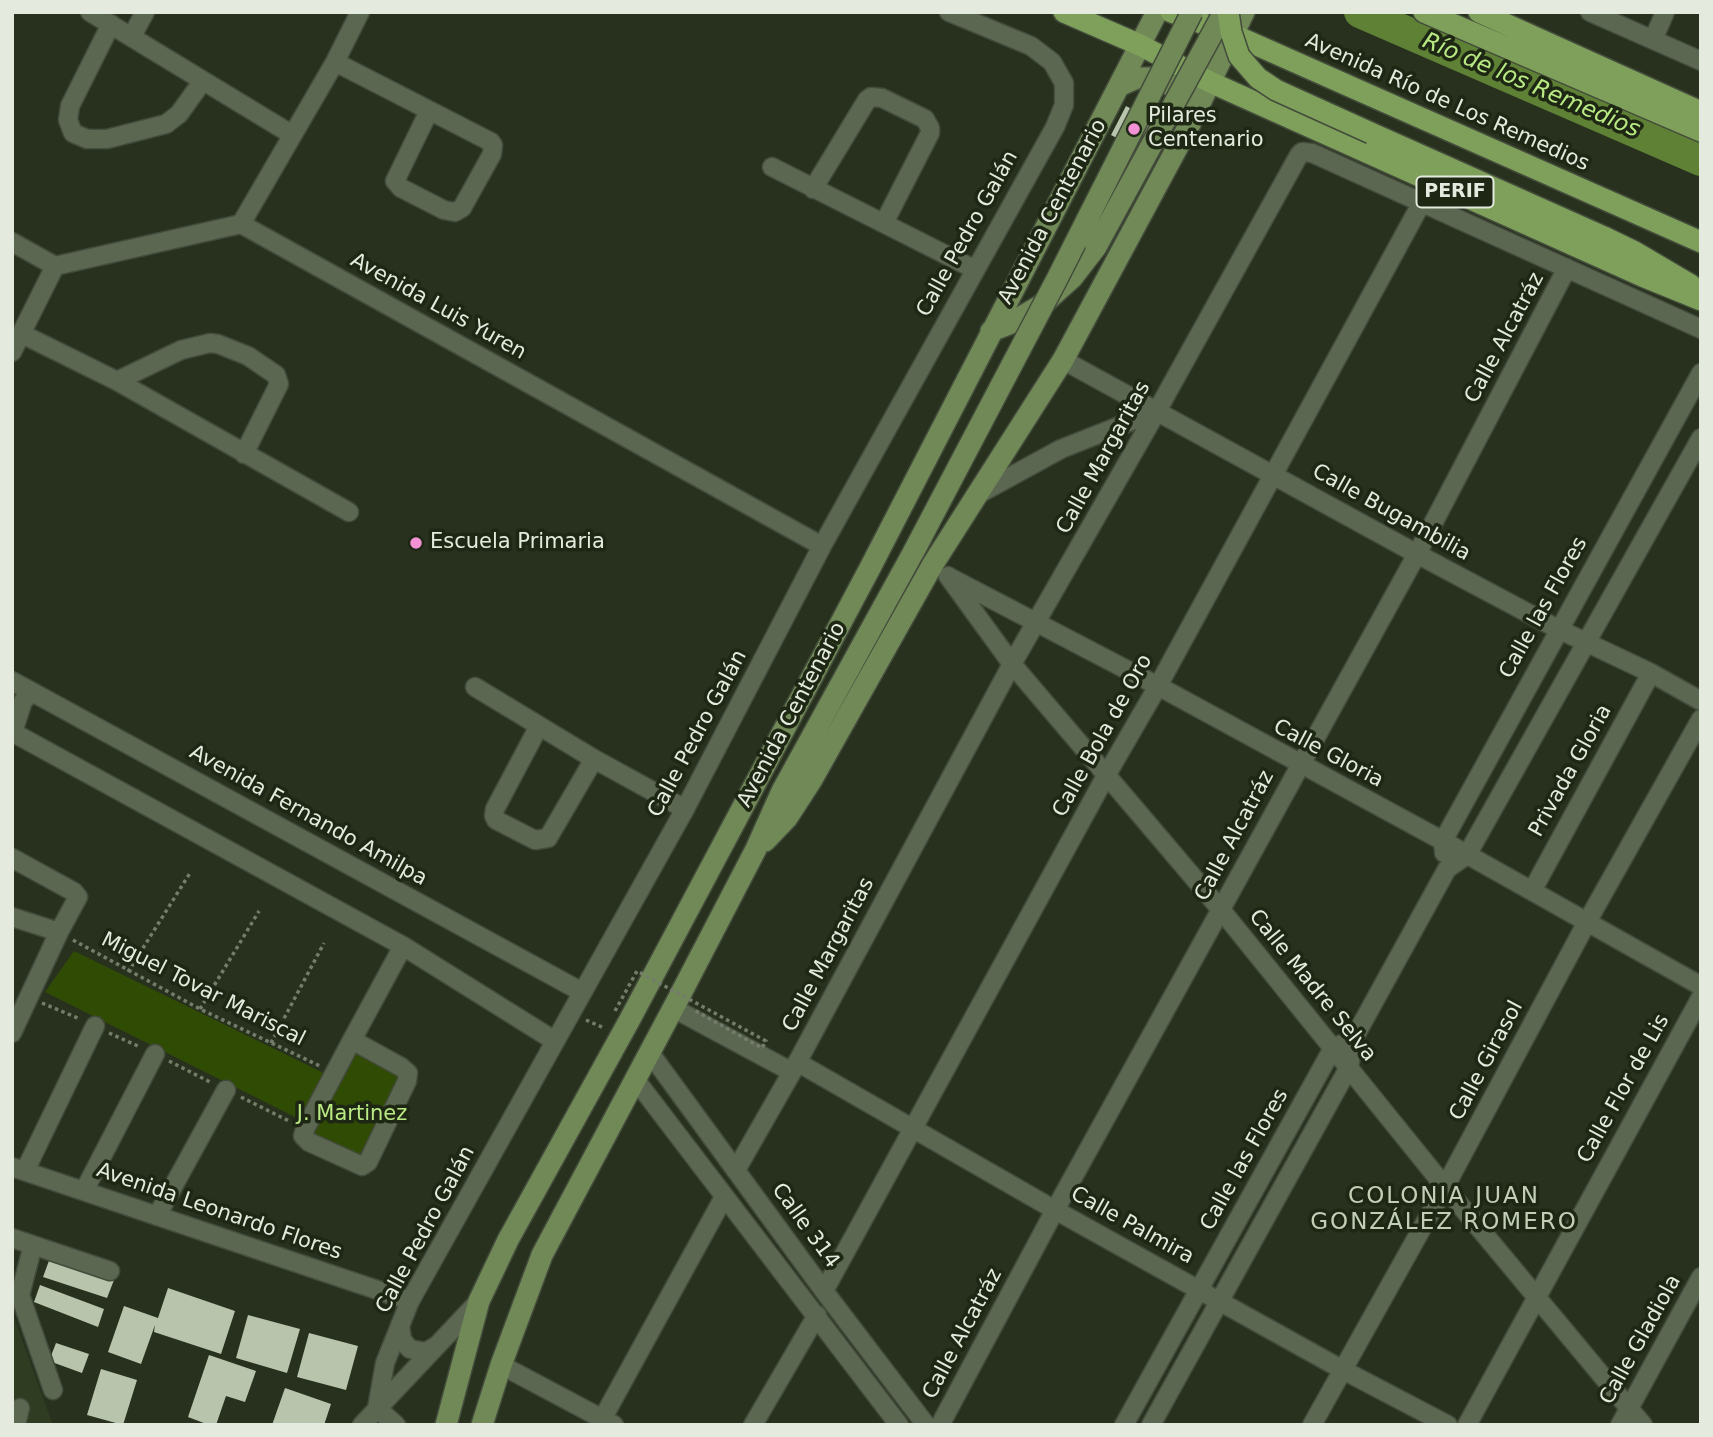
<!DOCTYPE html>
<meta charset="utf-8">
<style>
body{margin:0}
#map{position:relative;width:1713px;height:1437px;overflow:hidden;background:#27311e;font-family:"DejaVu Sans",sans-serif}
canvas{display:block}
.frame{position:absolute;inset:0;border:14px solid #e4ebde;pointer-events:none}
</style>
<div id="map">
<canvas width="1713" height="1437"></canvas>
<div class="frame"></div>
</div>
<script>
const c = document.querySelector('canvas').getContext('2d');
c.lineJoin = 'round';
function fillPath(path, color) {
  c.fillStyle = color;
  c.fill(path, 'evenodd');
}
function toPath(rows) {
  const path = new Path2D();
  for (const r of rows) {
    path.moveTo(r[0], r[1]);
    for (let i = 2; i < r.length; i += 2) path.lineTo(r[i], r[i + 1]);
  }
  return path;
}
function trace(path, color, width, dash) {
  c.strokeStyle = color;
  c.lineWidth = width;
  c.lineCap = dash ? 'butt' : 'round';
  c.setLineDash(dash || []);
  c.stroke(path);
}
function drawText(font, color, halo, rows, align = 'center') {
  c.font = font + ' "DejaVu Sans",sans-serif';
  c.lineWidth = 7;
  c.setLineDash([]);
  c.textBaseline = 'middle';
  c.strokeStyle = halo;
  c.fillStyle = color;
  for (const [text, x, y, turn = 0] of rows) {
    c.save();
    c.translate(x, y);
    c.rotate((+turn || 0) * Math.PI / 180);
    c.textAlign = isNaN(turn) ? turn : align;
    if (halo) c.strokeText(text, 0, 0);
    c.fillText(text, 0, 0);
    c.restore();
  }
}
const built = toPath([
 [12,1312,53,1425,12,1425]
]);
const green = toPath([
 [74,951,338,1080,358,1046,413,1078,367,1165,310,1132,313,1126,45,992]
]);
const river = toPath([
 [1360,12,1701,160]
]);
const building = toPath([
 [1126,106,1158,123,1153,157,1111,135],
 [50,1258,114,1280,107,1298,43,1277],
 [40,1285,104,1309,98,1327,34,1302],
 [168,1288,235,1311,221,1354,154,1332,155,1325,141,1364,108,1352,124,1306,158,1318],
 [248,1315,300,1329,287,1373,236,1358],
 [309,1333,358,1346,346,1390,297,1377],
 [56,1343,89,1354,82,1373,49,1361],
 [209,1355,256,1371,245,1402,226,1396,216,1425,209,1425,188,1417],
 [101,1369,137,1380,123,1425,87,1415],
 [285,1388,331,1404,324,1425,272,1425]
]);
const path = toPath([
 [73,940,200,1009,322,1067],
 [128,972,190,873],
 [42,1003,80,1019],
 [200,1009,259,911],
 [586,1020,604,1028],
 [109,1033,140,1047],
 [271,1043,324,943],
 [169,1061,212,1083],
 [241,1097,291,1122]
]);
const minor = toPath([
 [90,12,291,134],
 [1590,12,1701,61],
 [111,24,70,106,68,120,73,133,87,139,107,139,166,124,179,114,202,82],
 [132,36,145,12],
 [1654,38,1665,12],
 [335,62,491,142,493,145,492,154,462,208,455,212,444,210,401,188,395,181,429,111],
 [772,167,974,269],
 [813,189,867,100,871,97,882,98,925,119,930,128,930,133,884,223],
 [241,224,335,62,360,12],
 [12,242,55,266,241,224,822,546],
 [22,334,117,381,349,512],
 [12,352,55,266],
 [1063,360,1417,554,1558,629,1651,673,1701,701],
 [117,381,181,350,210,343,218,344,248,356,276,375,279,384,244,454],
 [975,496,1061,449,1157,411],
 [948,576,1012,664,1222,911,1445,1187,1643,1425],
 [951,578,1158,686,1443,841,1701,986],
 [12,681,582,992],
 [475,687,594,759,685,809],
 [539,726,495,809,494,816,496,820,535,840,548,838,594,759],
 [12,732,403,946,555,1041],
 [13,732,23,701,32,692],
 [1444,853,1443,841,1701,373],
 [12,858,74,892,78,897,59,932,12,1033],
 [1532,891,1651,673],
 [12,917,59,932],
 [673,1008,792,1072],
 [352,1040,401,1067,408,1073,407,1081,368,1162,362,1166,309,1142,303,1136,305,1129,352,1040,403,946],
 [650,1053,824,1291,926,1425],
 [797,1062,1055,1210,1343,1370,1448,1425],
 [635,1079,899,1425],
 [12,1167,410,1301],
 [736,1170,792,1072,1012,664,1157,411,1299,155,1302,152,1312,153,1701,329],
 [25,1171,95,1026],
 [84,1191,155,1054],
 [157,1216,226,1090],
 [12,1238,110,1271],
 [33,1245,20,1295,53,1390],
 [824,1291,1107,774,1158,686,1421,204],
 [400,1325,402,1340,410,1349,426,1352,436,1346],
 [501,1365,614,1425],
 [377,1408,385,1363,410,1301,685,809,822,546,1055,127,1064,105,1064,83,1052,62,1031,46,949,12],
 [377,1408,396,1425],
 [16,1425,20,1408],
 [362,1425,479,1301],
 [599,1425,724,1197],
 [753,1425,817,1315],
 [940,1425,1055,1210,1417,554,1567,268],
 [1124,1425,1333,1048,1342,1044],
 [1151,1425,1349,1067,1354,1038,1447,869,1467,855,1701,438],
 [1312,1425,1445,1187,1587,922,1701,719],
 [1467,1425,1701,997],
 [1620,1425,1701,1277]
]);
const major = toPath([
 [1119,86,1137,78,1156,78,1174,87,1188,106],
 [991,331,1009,324,1043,304,1072,278,1096,247],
 [765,841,787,818,811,781,933,564,1063,360,1191,122,1244,12],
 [446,1425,479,1301,508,1240,629,1021,870,568,1157,12],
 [482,1425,501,1365,542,1255,677,1001,756,849,782,791,914,551]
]);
const highway = toPath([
 [1064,12,1140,45,1210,82,1642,276,1701,300],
 [1171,12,1234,35,1701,242],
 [1424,12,1701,131],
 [1479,12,1701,112],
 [1371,133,1604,237,1635,252,1691,285]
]);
const pathBridge = toPath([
 [615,1011,637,971,766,1041,762,1048,694,1010]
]);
const majorBridge = toPath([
 [1096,247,1224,12],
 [914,551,1057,279,1192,12]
]);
const highwayBridge = toPath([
 [1228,12,1231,32,1239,56,1258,78,1276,90,1371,133]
]);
const markers = [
 [1134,129,7,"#f391d5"],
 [416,543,7,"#f391d5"]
];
const shields = [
 [1455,192,77]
];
const shieldNames = [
 ["PERIF",1455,192]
];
const streetNames = [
 ["Avenida Río de Los Remedios",1447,103,24],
 ["Avenida Centenario",1053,212,-62],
 ["Calle Pedro Galán",968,234,-61],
 ["Avenida Luis Yuren",438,307,29],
 ["Calle Alcatráz",1505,338,-62],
 ["Calle Margaritas",1104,458,-61],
 ["Calle Bugambilia",1391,513,29],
 ["Calle las Flores",1544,608,-61],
 ["Avenida Centenario",792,715,-62],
 ["Calle Pedro Galán",698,734,-62],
 ["Calle Bola de Oro",1103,736,-61],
 ["Calle Gloria",1328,754,28],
 ["Privada Gloria",1571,771,-61],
 ["Avenida Fernando Amilpa",308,816,29],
 ["Calle Alcatráz",1235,836,-62],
 ["Calle Margaritas",829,955,-62],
 ["Calle Madre Selva",1312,986,51],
 ["Miguel Tovar Mariscal",203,990,27],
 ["Calle Girasol",1487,1061,-62],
 ["Calle Flor de Lis",1624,1089,-61],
 ["Calle las Flores",1245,1160,-61],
 ["Avenida Leonardo Flores",219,1212,19],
 ["Calle 314",805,1226,54],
 ["Calle Palmira",1132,1226,29],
 ["Calle Pedro Galán",426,1230,-62],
 ["Calle Alcatráz",963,1334,-62],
 ["Calle Gladiola",1641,1340,-61]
];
const poiNames = [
 ["Pilares",1148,117],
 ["Centenario",1148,141],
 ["Escuela Primaria",430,543]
];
const parkNames = [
 ["J. Martinez",352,1115]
];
const waterNames = [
 ["Río de los Remedios",1531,86,23]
];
const neighbourhoodNames = [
 ["COLONIA JUAN",1444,1197],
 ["GONZÁLEZ ROMERO",1444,1223]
];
fillPath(built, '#2f3c22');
fillPath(green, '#304b04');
trace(river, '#5f8136', 32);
fillPath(building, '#b8c4ac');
trace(minor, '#434b3b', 21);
trace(major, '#434b3b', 24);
trace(highway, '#434b3b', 24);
trace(path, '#747d6c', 3.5, [3.5, 3.5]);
trace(minor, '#5c6752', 18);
trace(major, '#708957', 21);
trace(highway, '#7ea05a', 21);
trace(majorBridge, '#434b3b', 24, []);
trace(highwayBridge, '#434b3b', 24, []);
trace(pathBridge, '#747d6c', 3.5, [3.5, 3.5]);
trace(majorBridge, '#708957', 21);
trace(highwayBridge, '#7ea05a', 21);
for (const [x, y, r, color] of markers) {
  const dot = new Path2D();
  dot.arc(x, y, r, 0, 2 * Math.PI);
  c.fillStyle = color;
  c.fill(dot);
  trace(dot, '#1e2714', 2.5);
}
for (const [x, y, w] of shields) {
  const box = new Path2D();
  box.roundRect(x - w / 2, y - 15.5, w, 31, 5);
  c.fillStyle = '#1e2714';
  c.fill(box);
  trace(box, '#e4ebde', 2);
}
drawText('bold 19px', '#e4ebde', null, shieldNames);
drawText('21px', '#e4ebde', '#1e2714', streetNames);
drawText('21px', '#e4ebde', '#1e2714', poiNames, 'left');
drawText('21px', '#b9e983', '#1e2714', parkNames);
drawText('italic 23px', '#b8e983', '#1e2714', waterNames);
c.letterSpacing = '2px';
drawText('23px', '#c2ceb6', '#1e2714', neighbourhoodNames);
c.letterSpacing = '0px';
</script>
